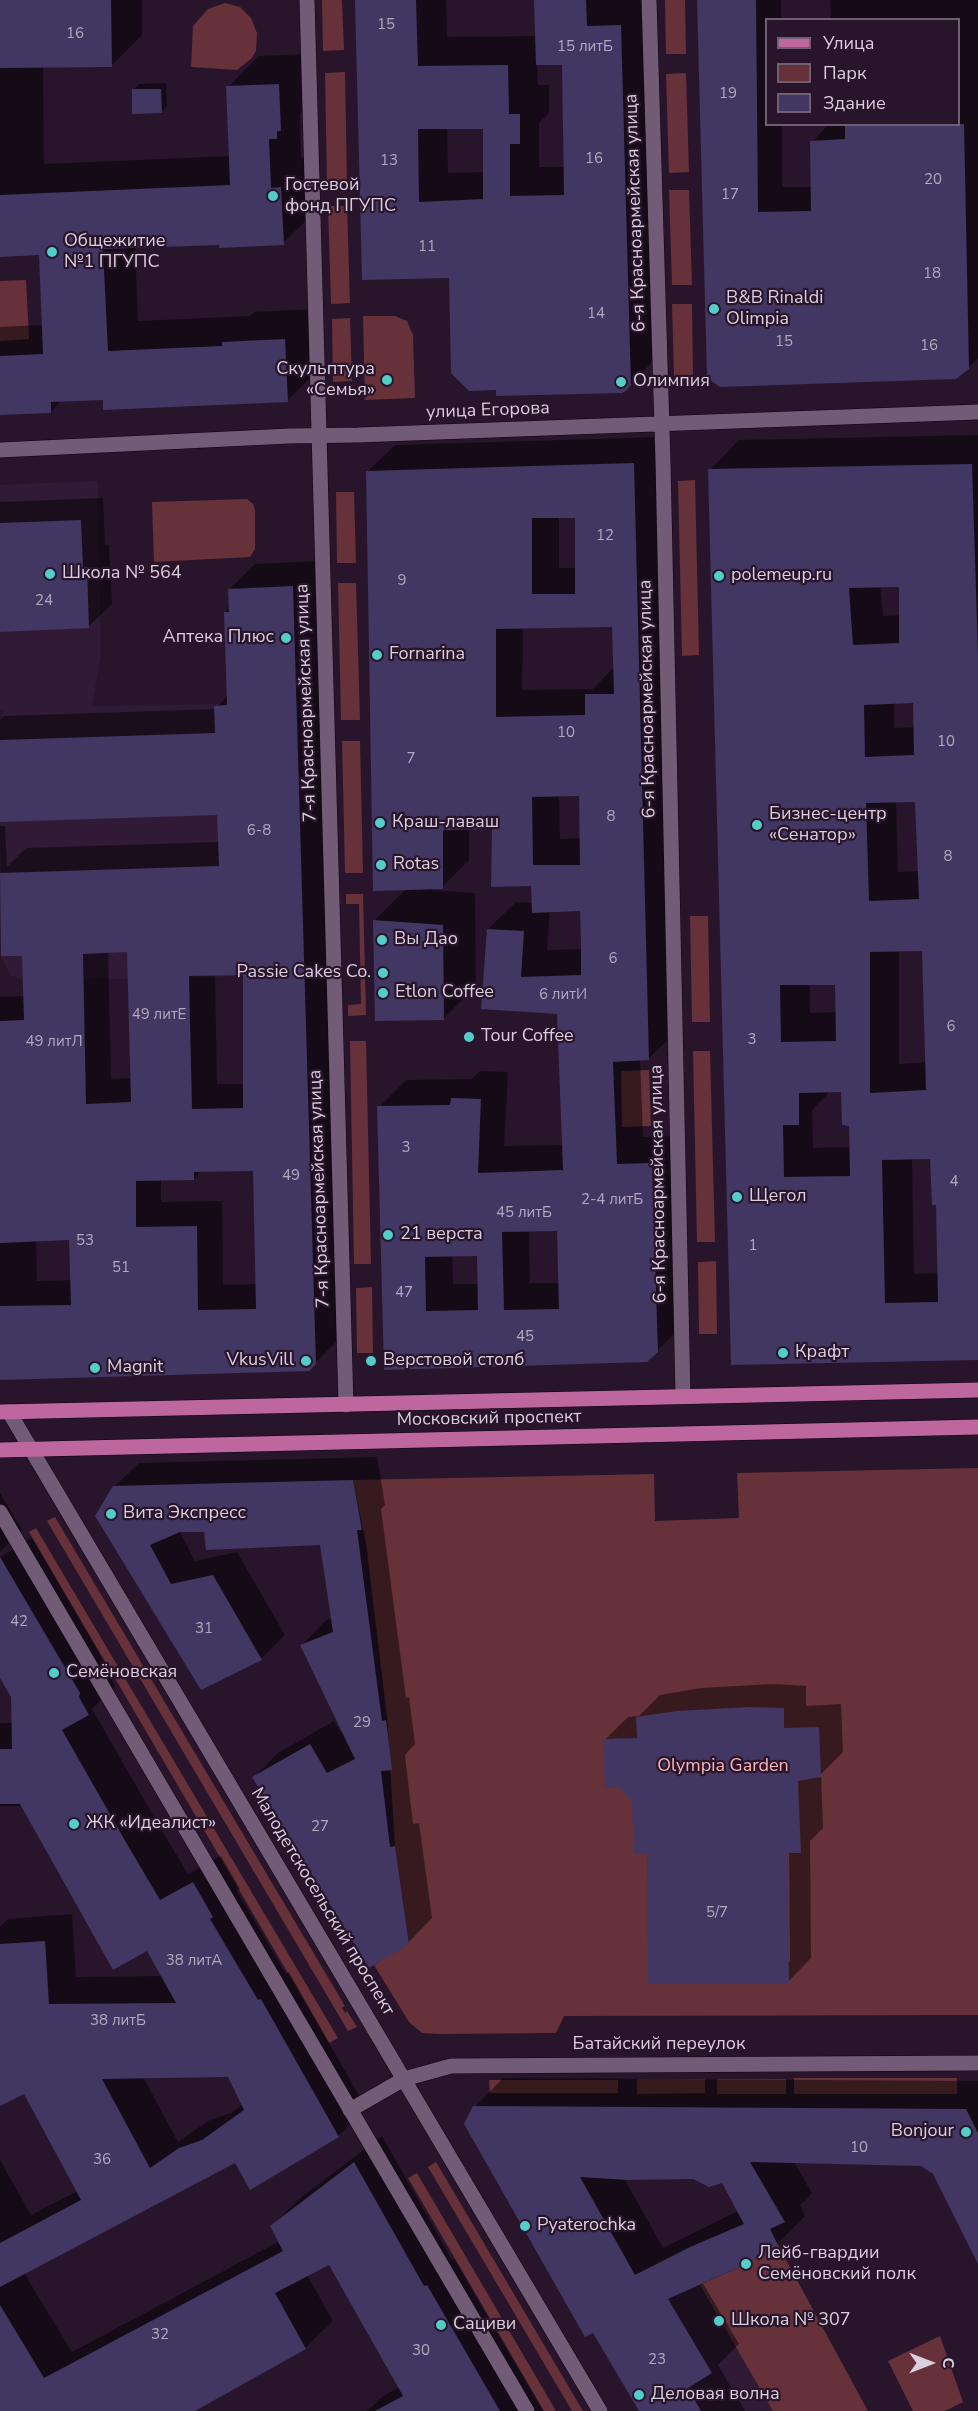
<!DOCTYPE html>
<meta charset="utf-8">
<style>
body{margin:0}
#map{position:relative;width:978px;height:2411px;overflow:hidden;background:#28152b;font-family:"Nunito Sans",sans-serif}
canvas{display:block}
.legend{position:absolute;left:765px;top:18px;width:195px;height:108px;box-sizing:border-box;background:#28152b;border:2px solid #705f72;margin:0;padding:8px 10px;list-style:none;font-size:18px;color:#dbcedd}
.legend li{display:flex;align-items:center;gap:12px;height:30px}
.legend b{width:30px;border:2px solid #705f72}
.north{position:absolute;left:900px;top:2333px;width:60px;height:60px;-webkit-text-stroke:4px #28152b;paint-order:stroke;rotate:90deg;font-size:16px;font-weight:700;line-height:24px;text-align:center;color:#dbcedd}
.north::after{content:'';display:block;margin:auto;width:21px;height:27px;background:#dbcedd;clip-path:polygon(50% 0,100% 100%,50% 72%,0 100%)}
</style>
<div id="map">
<canvas width="978" height="2411"></canvas>
<ul class="legend">
<li><b style="height:8px;background:#be679f"></b>Улица</li>
<li><b style="height:16px;background:#673139"></b>Парк</li>
<li><b style="height:16px;background:#423663"></b>Здание</li>
</ul>
<div class="north">С</div>
</div>
<script>
const c = document.querySelector('canvas').getContext('2d');
c.lineJoin = 'round';
function fillPath(path, color) {
  c.fillStyle = color;
  c.fill(path, 'evenodd');
}
function toPath(rows) {
  const path = new Path2D();
  for (const r of rows) {
    path.moveTo(r[0], r[1]);
    for (let i = 2; i < r.length; i += 2) path.lineTo(r[i], r[i + 1]);
  }
  return path;
}
function trace(path, color, width, dash) {
  c.strokeStyle = color;
  c.lineWidth = width;
  c.lineCap = dash ? 'butt' : 'round';
  c.setLineDash(dash || []);
  c.stroke(path);
}
function drawText(font, color, halo, rows, align = 'center') {
  c.font = font + ' "Nunito Sans",sans-serif';
  c.lineWidth = 4.5;
  c.setLineDash([]);
  c.textBaseline = 'middle';
  c.strokeStyle = halo;
  c.fillStyle = color;
  for (const [text, x, y, turn = 0] of rows) {
    c.save();
    c.translate(x, y);
    c.rotate((+turn || 0) * Math.PI / 180);
    c.textAlign = isNaN(turn) ? turn : align;
    if (halo) c.strokeText(text, 0, 0);
    c.fillText(text, 0, 0);
    c.restore();
  }
}
const built = toPath([
 [98,481,101,654,92,706,296,703,304,973,189,978,23,980,10,975,1,956,0,723,3,711,0,710,0,485],
 [778,2245,868,2411,639,2411,640,2311,746,2264]
]);
const green = toPath([
 [322,0,342,0,344,50,323,51],
 [665,0,685,0,686,54,666,54],
 [225,3,240,7,251,18,257,33,256,51,252,58,237,70,191,67,193,26,208,9],
 [345,72,347,184,327,184,325,73],
 [686,73,689,172,669,173,666,74],
 [669,190,689,190,692,285,672,285],
 [328,206,347,206,350,303,331,304],
 [26,280,29,339,0,341,0,281],
 [692,304,693,376,674,376,672,304],
 [363,316,395,316,407,321,413,335,415,398,365,400],
 [350,318,352,381,333,382,332,319],
 [695,480,699,655,682,656,678,481],
 [336,492,354,492,356,563,337,563],
 [247,499,253,504,255,510,255,549,250,557,154,562,152,502],
 [338,583,356,583,360,720,341,720],
 [342,741,360,741,363,873,345,873],
 [346,894,363,894,366,1015,348,1016,348,1005,361,1004,359,904,346,904],
 [690,916,708,916,710,1022,692,1022],
 [350,1041,366,1041,371,1264,354,1264],
 [693,1051,710,1051,715,1242,697,1242],
 [649,1070,651,1126,622,1127,621,1071],
 [716,1261,717,1334,699,1334,698,1262],
 [372,1287,373,1353,357,1353,356,1288],
 [978,1468,978,2015,564,2016,556,2033,439,2034,422,2033,409,2022,374,1965,409,1943,395,1846,387,1717,366,1543,353,1480,654,1474,655,1521,739,1518,737,1473],
 [55,1517,345,2006,342,2008,345,2013,347,2011,357,2027,348,2031,47,1521],
 [36,1528,338,2038,329,2043,29,1532],
 [794,2078,957,2078,957,2094,794,2094],
 [637,2079,705,2079,705,2093,637,2094],
 [717,2079,786,2079,786,2094,717,2094],
 [489,2080,618,2080,618,2093,490,2093],
 [436,2162,583,2411,572,2411,428,2167],
 [417,2173,556,2411,544,2411,408,2178],
 [778,2245,824,2330,868,2411,773,2411,700,2285,746,2264],
 [940,2336,963,2402,945,2411,913,2411,888,2361]
]);
const shadow = toPath([
 [0,0,142,0,142,35,111,66,43,66,44,164,231,156,228,87,259,56,309,54,307,107,300,114,301,158,311,157,314,213,283,243,221,243,135,247,138,321,250,316,254,312,315,309,318,370,287,401,104,398,62,400,51,412,0,414,0,327,43,325,40,253,0,255],
 [357,0,446,0,447,37,537,36,536,0,650,0,660,354,626,389,497,389,451,276,364,279],
 [563,63,565,167,539,167,539,123,549,113,549,85,538,85,537,64],
 [447,127,484,127,484,172,448,173],
 [699,0,781,0,781,20,766,20,766,124,782,124,782,187,812,187,812,142,829,124,958,124,958,20,831,20,830,0,978,0,978,358,968,368,720,386],
 [166,83,167,106,161,112,133,90,139,84],
 [978,435,978,1358,732,1364,710,470,739,440],
 [880,585,901,585,901,615,883,616],
 [894,702,915,702,915,727,894,728],
 [917,800,919,871,898,872,896,801],
 [924,949,927,1062,899,1064,899,950],
 [810,983,836,983,837,1012,810,1013],
 [842,1090,850,1125,851,1147,813,1148,812,1110,828,1094,828,1091],
 [912,1157,932,1157,937,1203,939,1273,914,1274],
 [661,437,676,1032,648,1059,640,1059,643,1137,679,1136,684,1324,647,1361,386,1368,379,1107,406,1080,472,1079,480,1071,508,1072,504,1146,564,1145,559,1013,483,1007,488,929,516,902,533,903,532,884,493,828,469,828,469,860,442,887,432,887,432,890,475,893,476,986,443,1019,375,920,407,888,367,472,395,445],
 [559,517,576,517,576,568,559,568],
 [613,626,614,667,593,689,522,690,523,627],
 [580,794,581,838,560,839,559,795],
 [550,910,581,910,582,949,547,950],
 [529,1230,558,1230,560,1283,530,1283],
 [478,1254,479,1284,453,1284,452,1255],
 [103,498,105,545,109,545,112,604,89,626,0,630,0,502],
 [318,561,341,1337,315,1363,0,1378,0,997,25,996,24,954,2,955,0,826,5,826,7,867,26,848,220,842,219,814,0,821,0,720,4,716,216,709,228,694,225,613,230,608,230,589,255,564],
 [108,951,128,951,131,1078,111,1079],
 [215,974,244,974,245,1084,217,1084],
 [254,1169,257,1284,223,1285,222,1201,161,1202,161,1179,194,1179,202,1170],
 [71,1238,72,1280,37,1281,36,1240],
 [377,1457,385,1505,381,1509,406,1698,409,1697,415,1744,405,1755,413,1824,419,1823,432,1918,408,1943,254,1777,278,1753,334,1721,341,1733,343,1732,302,1645,325,1621,333,1618,322,1544,205,1531,179,1530,195,1561,237,1552,285,1635,261,1659,201,1688,114,1487,139,1463],
 [0,1493,22,1530,0,1552],
 [32,1538,106,1665,106,1669,115,1686,92,1709,154,1817,188,1874,221,1856,240,1889,237,1891,286,1974,289,1972,366,2108,338,2136,251,2188,236,2161,24,2273,72,2352,280,2241,272,2226,299,2199,382,2136,452,2260,454,2259,543,2411,367,2411,382,2397,399,2387,330,2263,307,2275,333,2321,305,2348,192,2411,0,2411,0,2160,31,2215,78,2191,24,2092,0,2104,0,1927,8,1919,72,1914,76,1977,163,1976,147,1949,23,1806,0,1806,0,1723,13,1723,13,1696,0,1675,0,1557],
 [229,2075,243,2104,231,2113,208,2121,178,2142,143,2077],
 [773,1684,806,1686,806,1706,841,1704,843,1752,821,1774,823,1828,810,1841,811,1958,788,1982,649,1852,634,1801,605,1740,628,1717,639,1716,660,1695,701,1688],
 [786,1845,789,1845,790,1961,787,1961],
 [503,2078,978,2081,978,2260,934,2173,921,2164,794,2162,812,2193,800,2205,805,2216,777,2244,745,2263,702,2282,739,2344,718,2365,745,2411,641,2411,475,2107],
 [693,2177,722,2181,738,2211,663,2248,624,2178]
]);
const building = toPath([
 [0,0,111,0,112,67,0,68],
 [355,0,416,0,418,66,508,65,509,114,520,114,520,144,510,144,510,196,564,195,562,65,536,65,534,0,586,0,587,26,621,25,631,385,627,390,622,393,496,396,496,390,469,391,451,373,449,278,362,280],
 [418,129,483,129,483,199,419,202],
 [697,0,756,0,758,212,811,211,810,141,845,139,845,124,964,124,969,369,956,379,720,387,707,378],
 [279,84,281,131,277,131,277,139,269,139,271,188,281,187,284,245,219,248,219,245,103,249,108,351,222,346,222,342,285,339,288,402,103,410,103,400,51,402,51,413,0,415,0,356,43,354,39,255,0,257,0,195,230,185,226,86],
 [132,89,161,89,162,113,132,114],
 [634,463,649,1060,613,1062,617,1164,652,1163,658,1352,647,1362,384,1370,377,1106,450,1105,451,1098,481,1099,478,1173,563,1170,557,1014,481,1009,487,929,524,931,521,977,581,975,581,942,580,911,532,913,531,886,491,887,492,829,443,830,443,889,373,891,366,471],
 [532,518,575,518,575,594,532,594],
 [612,627,614,694,585,694,585,715,496,717,496,629],
 [579,796,580,865,533,865,532,797],
 [557,1231,559,1309,504,1310,502,1232],
 [477,1256,478,1310,426,1311,425,1257],
 [972,464,978,654,978,1360,731,1365,708,469],
 [899,587,899,643,853,645,849,588],
 [913,703,914,755,865,757,864,705],
 [915,802,919,899,869,901,866,803],
 [922,951,926,1090,870,1093,870,952],
 [780,985,835,985,836,1041,781,1042],
 [841,1092,842,1125,849,1126,850,1176,784,1177,783,1125,799,1125,799,1093],
 [930,1159,932,1205,936,1205,938,1302,885,1303,882,1160],
 [81,520,83,567,87,567,89,628,0,632,0,523],
 [293,586,316,1364,309,1371,0,1380,0,1306,71,1305,69,1240,0,1243,0,1021,24,1020,22,956,1,956,0,873,219,866,217,815,0,822,0,740,215,733,214,706,227,705,224,612,229,612,228,589],
 [127,952,131,1102,86,1104,83,954],
 [243,975,243,1108,192,1109,189,976],
 [253,1171,256,1309,198,1310,197,1226,136,1227,136,1181,194,1180,194,1172],
 [373,920,443,925,444,1020,375,1021],
 [353,1480,362,1530,357,1530,382,1721,386,1720,392,1770,381,1771,390,1847,395,1846,409,1944,369,1968,252,1777,310,1744,327,1773,355,1759,300,1645,333,1632,320,1545,206,1550,204,1532,180,1532,150,1545,171,1584,213,1575,262,1660,201,1690,95,1516,113,1486],
 [0,1557,80,1693,79,1697,89,1715,62,1730,127,1844,160,1900,193,1882,213,1917,210,1919,258,2000,261,1999,339,2137,250,2190,235,2163,0,2287,0,2243,81,2200,24,2094,0,2106,0,1944,45,1941,49,2004,176,2003,147,1951,113,1970,20,1804,0,1804,0,1749,12,1749,11,1697,0,1678],
 [228,2077,244,2110,202,2140,179,2148,150,2168,102,2079],
 [749,1707,784,1708,784,1728,819,1727,821,1777,798,1781,801,1853,788,1853,789,1983,648,1984,647,1854,634,1854,632,1801,619,1788,605,1788,603,1739,637,1738,636,1717,677,1711],
 [473,2106,966,2109,978,2133,978,2264,933,2174,921,2166,750,2162,785,2222,770,2229,778,2245,746,2264,668,2299,712,2373,688,2388,701,2411,639,2411,593,2333,585,2337,464,2124],
 [580,2177,628,2180,693,2179,709,2187,722,2183,744,2224,690,2247,635,2275],
 [354,2162,424,2286,427,2285,500,2411,375,2411,403,2396,329,2265,275,2293,306,2349,195,2411,0,2411,0,2305,44,2378,283,2251,270,2226]
]);
const minor = toPath([
 [307,0,346,1405],
 [649,0,663,461,683,1396],
 [0,450,289,436,358,435,978,412],
 [9,1412,600,2411],
 [0,1512,527,2411],
 [350,2110,404,2079,451,2066,978,2063]
]);
const major = toPath([
 [0,1412,978,1390],
 [0,1450,978,1427]
]);
const markers = [
 [273,196,6,"#53cdc9"],
 [52,252,6,"#53cdc9"],
 [714,309,6,"#53cdc9"],
 [387,380,6,"#53cdc9"],
 [621,382,6,"#53cdc9"],
 [50,574,6,"#53cdc9"],
 [719,576,6,"#53cdc9"],
 [286,638,6,"#53cdc9"],
 [377,655,6,"#53cdc9"],
 [380,823,6,"#53cdc9"],
 [757,825,6,"#53cdc9"],
 [381,865,6,"#53cdc9"],
 [382,940,6,"#53cdc9"],
 [383,973,6,"#53cdc9"],
 [383,993,6,"#53cdc9"],
 [469,1037,6,"#53cdc9"],
 [737,1197,6,"#53cdc9"],
 [388,1235,6,"#53cdc9"],
 [783,1353,6,"#53cdc9"],
 [306,1361,6,"#53cdc9"],
 [371,1361,6,"#53cdc9"],
 [95,1368,6,"#53cdc9"],
 [111,1514,6,"#53cdc9"],
 [54,1673,6,"#53cdc9"],
 [74,1824,6,"#53cdc9"],
 [966,2132,6,"#53cdc9"],
 [525,2226,6,"#53cdc9"],
 [746,2264,6,"#53cdc9"],
 [719,2321,6,"#53cdc9"],
 [441,2325,6,"#53cdc9"],
 [639,2395,6,"#53cdc9"]
];
const numberNames = [
 ["15",386,25],
 ["16",75,34],
 ["15 литБ",585,47],
 ["19",728,94],
 ["16",594,159],
 ["13",389,161],
 ["20",933,180],
 ["17",730,195],
 ["11",427,247],
 ["18",932,274],
 ["14",596,314],
 ["15",784,342],
 ["16",929,346],
 ["12",605,536],
 ["9",402,581],
 ["24",44,601],
 ["10",566,733],
 ["10",946,742],
 ["7",411,759],
 ["8",611,817],
 ["6-8",259,831],
 ["8",948,857],
 ["6",613,959],
 ["6 литИ",563,995],
 ["49 литЕ",159,1015],
 ["6",951,1027],
 ["3",752,1040],
 ["49 литЛ",54,1042],
 ["3",406,1148],
 ["49",291,1176],
 ["4",954,1182],
 ["2-4 литБ",612,1200],
 ["45 литБ",524,1213],
 ["53",85,1241],
 ["1",753,1246],
 ["51",121,1268],
 ["47",404,1293],
 ["45",525,1337],
 ["42",19,1622],
 ["31",204,1629],
 ["29",362,1723],
 ["27",320,1827],
 ["5/7",717,1913],
 ["38 литА",194,1961],
 ["38 литБ",118,2021],
 ["10",859,2148],
 ["36",102,2160],
 ["32",160,2335],
 ["30",421,2351],
 ["23",657,2360]
];
const poiNames = [
 ["Гостевой",285,186],
 ["фонд ПГУПС",285,207],
 ["Общежитие",64,242],
 ["№1 ПГУПС",64,263],
 ["B&B Rinaldi",726,299],
 ["Olimpia",726,320],
 ["Скульптура",375,370,"right"],
 ["«Семья»",375,391,"right"],
 ["Олимпия",633,382],
 ["Школа № 564",62,574],
 ["polemeup.ru",731,576],
 ["Аптека Плюс",274,638,"right"],
 ["Fornarina",389,655],
 ["Бизнес-центр",769,815],
 ["«Сенатор»",769,836],
 ["Краш-лаваш",392,823],
 ["Rotas",393,865],
 ["Вы Дао",394,940],
 ["Passie Cakes Co.",371,973,"right"],
 ["Etlon Coffee",395,993],
 ["Tour Coffee",481,1037],
 ["Щегол",749,1197],
 ["21 верста",400,1235],
 ["Крафт",795,1353],
 ["VkusVill",294,1361,"right"],
 ["Верстовой столб",383,1361],
 ["Magnit",107,1368],
 ["Вита Экспресс",123,1514],
 ["Семёновская",66,1673],
 ["ЖК «Идеалист»",86,1824],
 ["Bonjour",954,2132,"right"],
 ["Pyaterochka",537,2226],
 ["Лейб-гвардии",758,2254],
 ["Семёновский полк",758,2275],
 ["Школа № 307",731,2321],
 ["Сациви",453,2325],
 ["Деловая волна",651,2395]
];
const streetNames = [
 ["6-я Красноармейская улица",636,213,-92],
 ["улица Егорова",488,411,-2],
 ["6-я Красноармейская улица",648,699,-91],
 ["7-я Красноармейская улица",307,703,-92],
 ["6-я Красноармейская улица",659,1184,-91],
 ["7-я Красноармейская улица",320,1189,-92],
 ["Московский проспект",489,1419,-1],
 ["Малодетскосельский проспект",322,1902,59],
 ["Батайский переулок",659,2045]
];
const parkNames = [
 ["Olympia Garden",723,1767]
];
fillPath(built, '#311a36');
fillPath(green, '#673139');
fillPath(shadow, '#0007');
fillPath(building, '#423663');
trace(minor, '#100213', 16);
trace(major, '#100213', 16);
trace(minor, '#725b76', 15);
trace(major, '#be679f', 15);
for (const [x, y, r, color] of markers) {
  const dot = new Path2D();
  dot.arc(x, y, r, 0, 2 * Math.PI);
  c.fillStyle = color;
  c.fill(dot);
  trace(dot, '#28152b', 2);
}
drawText('15px', '#b5a8be', null, numberNames);
drawText('18px', '#dbcedd', '#28152b', poiNames, 'left');
drawText('18px', '#dbcedd', '#28152b', streetNames);
drawText('18px', '#fbb2b9', '#28152b', parkNames);
</script>
